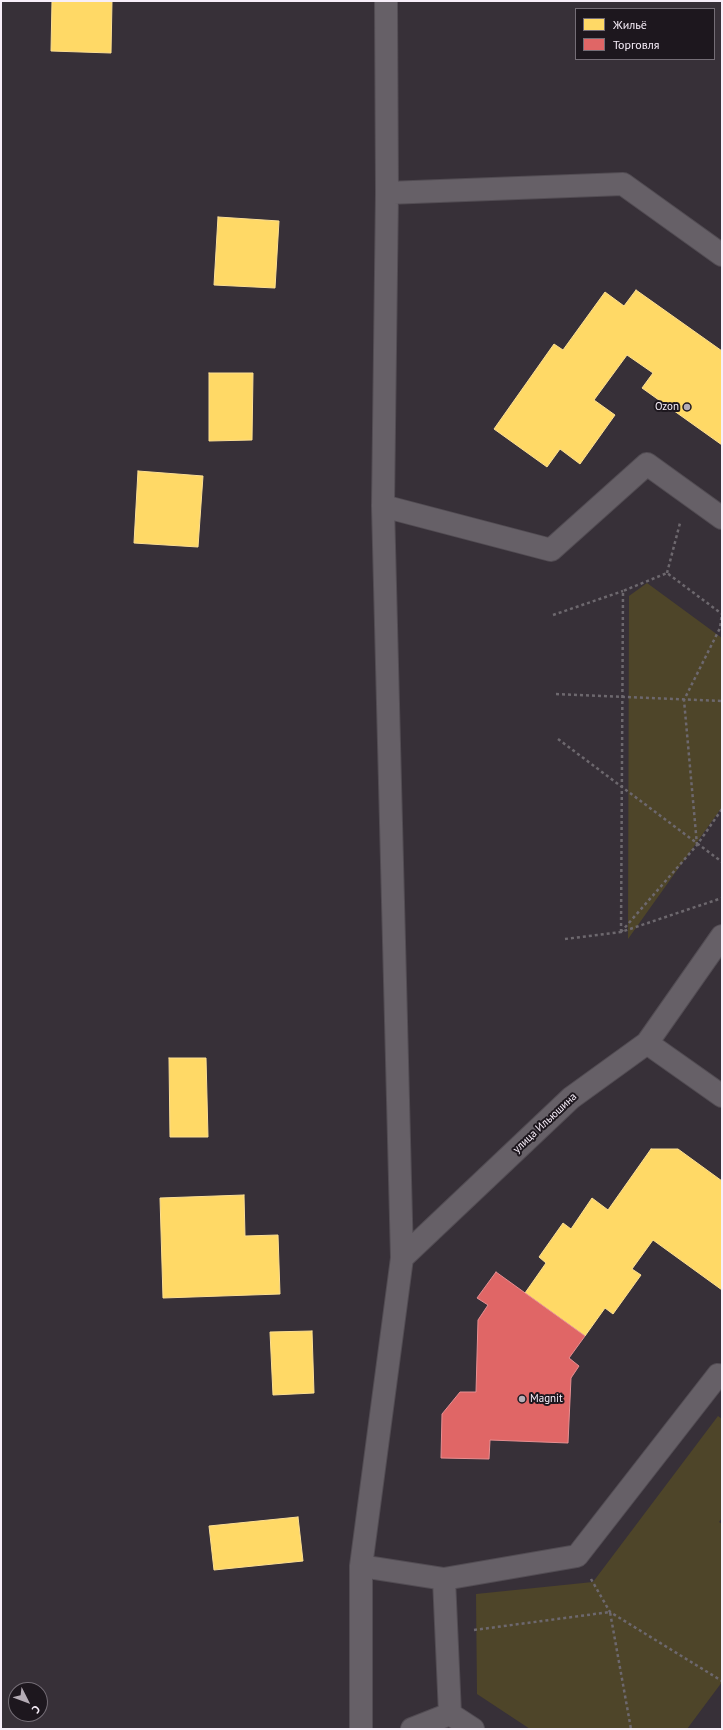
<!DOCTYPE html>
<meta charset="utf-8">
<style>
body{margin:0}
#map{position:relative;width:723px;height:1730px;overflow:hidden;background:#373038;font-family:"PT Sans",sans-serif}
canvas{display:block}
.frame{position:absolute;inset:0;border:2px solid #f7eef9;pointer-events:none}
.legend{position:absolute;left:575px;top:8px;width:140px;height:52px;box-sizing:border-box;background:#1d171e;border:1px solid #746d76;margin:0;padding:5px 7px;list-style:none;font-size:12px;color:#f7eef9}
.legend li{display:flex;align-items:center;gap:8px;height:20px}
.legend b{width:20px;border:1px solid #746d76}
.north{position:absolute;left:8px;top:1682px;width:40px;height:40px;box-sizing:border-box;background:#1d171e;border:1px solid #746d76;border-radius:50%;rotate:132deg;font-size:11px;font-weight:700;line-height:16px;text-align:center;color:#f7eef9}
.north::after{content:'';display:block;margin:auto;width:14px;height:18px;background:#b4acb5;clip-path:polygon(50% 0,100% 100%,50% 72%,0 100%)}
</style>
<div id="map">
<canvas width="723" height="1730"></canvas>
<div class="frame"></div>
<ul class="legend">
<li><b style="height:11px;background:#ffd966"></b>Жильё</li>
<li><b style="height:11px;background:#e06666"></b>Торговля</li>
</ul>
<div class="north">С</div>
</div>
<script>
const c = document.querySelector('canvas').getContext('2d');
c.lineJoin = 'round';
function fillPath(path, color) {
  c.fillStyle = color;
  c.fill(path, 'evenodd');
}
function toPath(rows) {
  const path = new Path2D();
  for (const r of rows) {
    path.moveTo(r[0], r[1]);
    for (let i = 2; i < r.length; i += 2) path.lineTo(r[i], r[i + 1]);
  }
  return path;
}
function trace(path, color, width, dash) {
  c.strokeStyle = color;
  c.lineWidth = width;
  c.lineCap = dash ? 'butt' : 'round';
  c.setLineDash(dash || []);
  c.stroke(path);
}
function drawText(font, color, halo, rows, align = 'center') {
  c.font = font + ' "PT Sans",sans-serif';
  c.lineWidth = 4;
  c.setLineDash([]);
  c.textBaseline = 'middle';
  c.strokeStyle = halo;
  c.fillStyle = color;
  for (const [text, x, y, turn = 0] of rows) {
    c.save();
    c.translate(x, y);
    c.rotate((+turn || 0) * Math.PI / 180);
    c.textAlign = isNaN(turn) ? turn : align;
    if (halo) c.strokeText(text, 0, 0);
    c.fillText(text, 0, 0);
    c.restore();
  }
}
const green = toPath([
 [647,583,722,638,722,807,628,939,629,596],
 [718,1416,722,1419,722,1518,719,1522,722,1524,722,1682,687,1729,530,1729,477,1694,476,1594,593,1582]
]);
const homes = toPath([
 [52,1,112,1,111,53,51,51,52,1],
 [218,217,279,221,275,288,214,285,218,217],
 [636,290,722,351,722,445,642,388,653,373,627,355,594,400,615,415,580,464,560,449,547,467,494,429,554,344,563,350,605,292,624,306,636,290],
 [209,373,253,373,252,440,209,441,209,373],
 [138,471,203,476,198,547,134,543,138,471],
 [169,1058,206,1058,208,1137,170,1137,169,1058],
 [651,1149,678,1149,722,1181,722,1290,653,1240,632,1269,641,1275,613,1314,605,1308,585,1336,525,1293,546,1263,539,1257,563,1223,571,1229,592,1198,608,1210,651,1149],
 [244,1195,245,1236,278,1235,280,1294,163,1298,160,1198,244,1195],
 [312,1331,314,1393,273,1395,270,1332,312,1331],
 [298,1517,303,1561,214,1570,209,1526,298,1517]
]);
const shops = toPath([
 [496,1272,585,1336,569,1358,579,1366,571,1378,568,1443,490,1440,489,1459,441,1458,442,1414,460,1392,476,1392,478,1320,488,1305,477,1298,496,1272]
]);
const path = toPath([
 [667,573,680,523],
 [553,615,623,591],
 [556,694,722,701],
 [558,739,722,862],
 [697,845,684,700,720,628,722,613],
 [621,932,623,591,667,573,722,614],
 [621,932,697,845,722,809],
 [565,939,621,932,722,898],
 [591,1579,610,1612,722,1681],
 [474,1630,610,1612,631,1729]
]);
const minor = toPath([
 [387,193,623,184,722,255],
 [383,506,551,550,647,464,722,518],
 [647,1043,722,936],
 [402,1258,571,1098,647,1043,722,1096],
 [361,1566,444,1579,577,1556,718,1375,722,1378],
 [444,1579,450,1714],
 [361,1729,361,1566,402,1258,383,506,387,193,386,1],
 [412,1729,450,1714,473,1729]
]);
const markers = [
 [687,407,4,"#b4acb5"],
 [522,1399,4,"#b4acb5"]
];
const poiNames = [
 ["Ozon",679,407],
 ["Magnit",530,1399,"left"]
];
const streetNames = [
 ["улица Ильюшина",545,1123,-43]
];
fillPath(green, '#4e4529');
fillPath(homes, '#ffd966');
trace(homes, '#fddf92', 1);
fillPath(shops, '#e06666');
trace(shops, '#e78f92', 1);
trace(minor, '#524c53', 24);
trace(path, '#6d686e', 2.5, [3, 3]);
trace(minor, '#666067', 22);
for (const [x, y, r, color] of markers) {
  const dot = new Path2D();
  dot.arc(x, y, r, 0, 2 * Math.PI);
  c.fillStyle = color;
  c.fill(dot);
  trace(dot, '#1d171e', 1.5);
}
drawText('11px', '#f7eef9', '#1d171e', poiNames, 'right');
drawText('11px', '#f7eef9', '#1d171e', streetNames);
</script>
